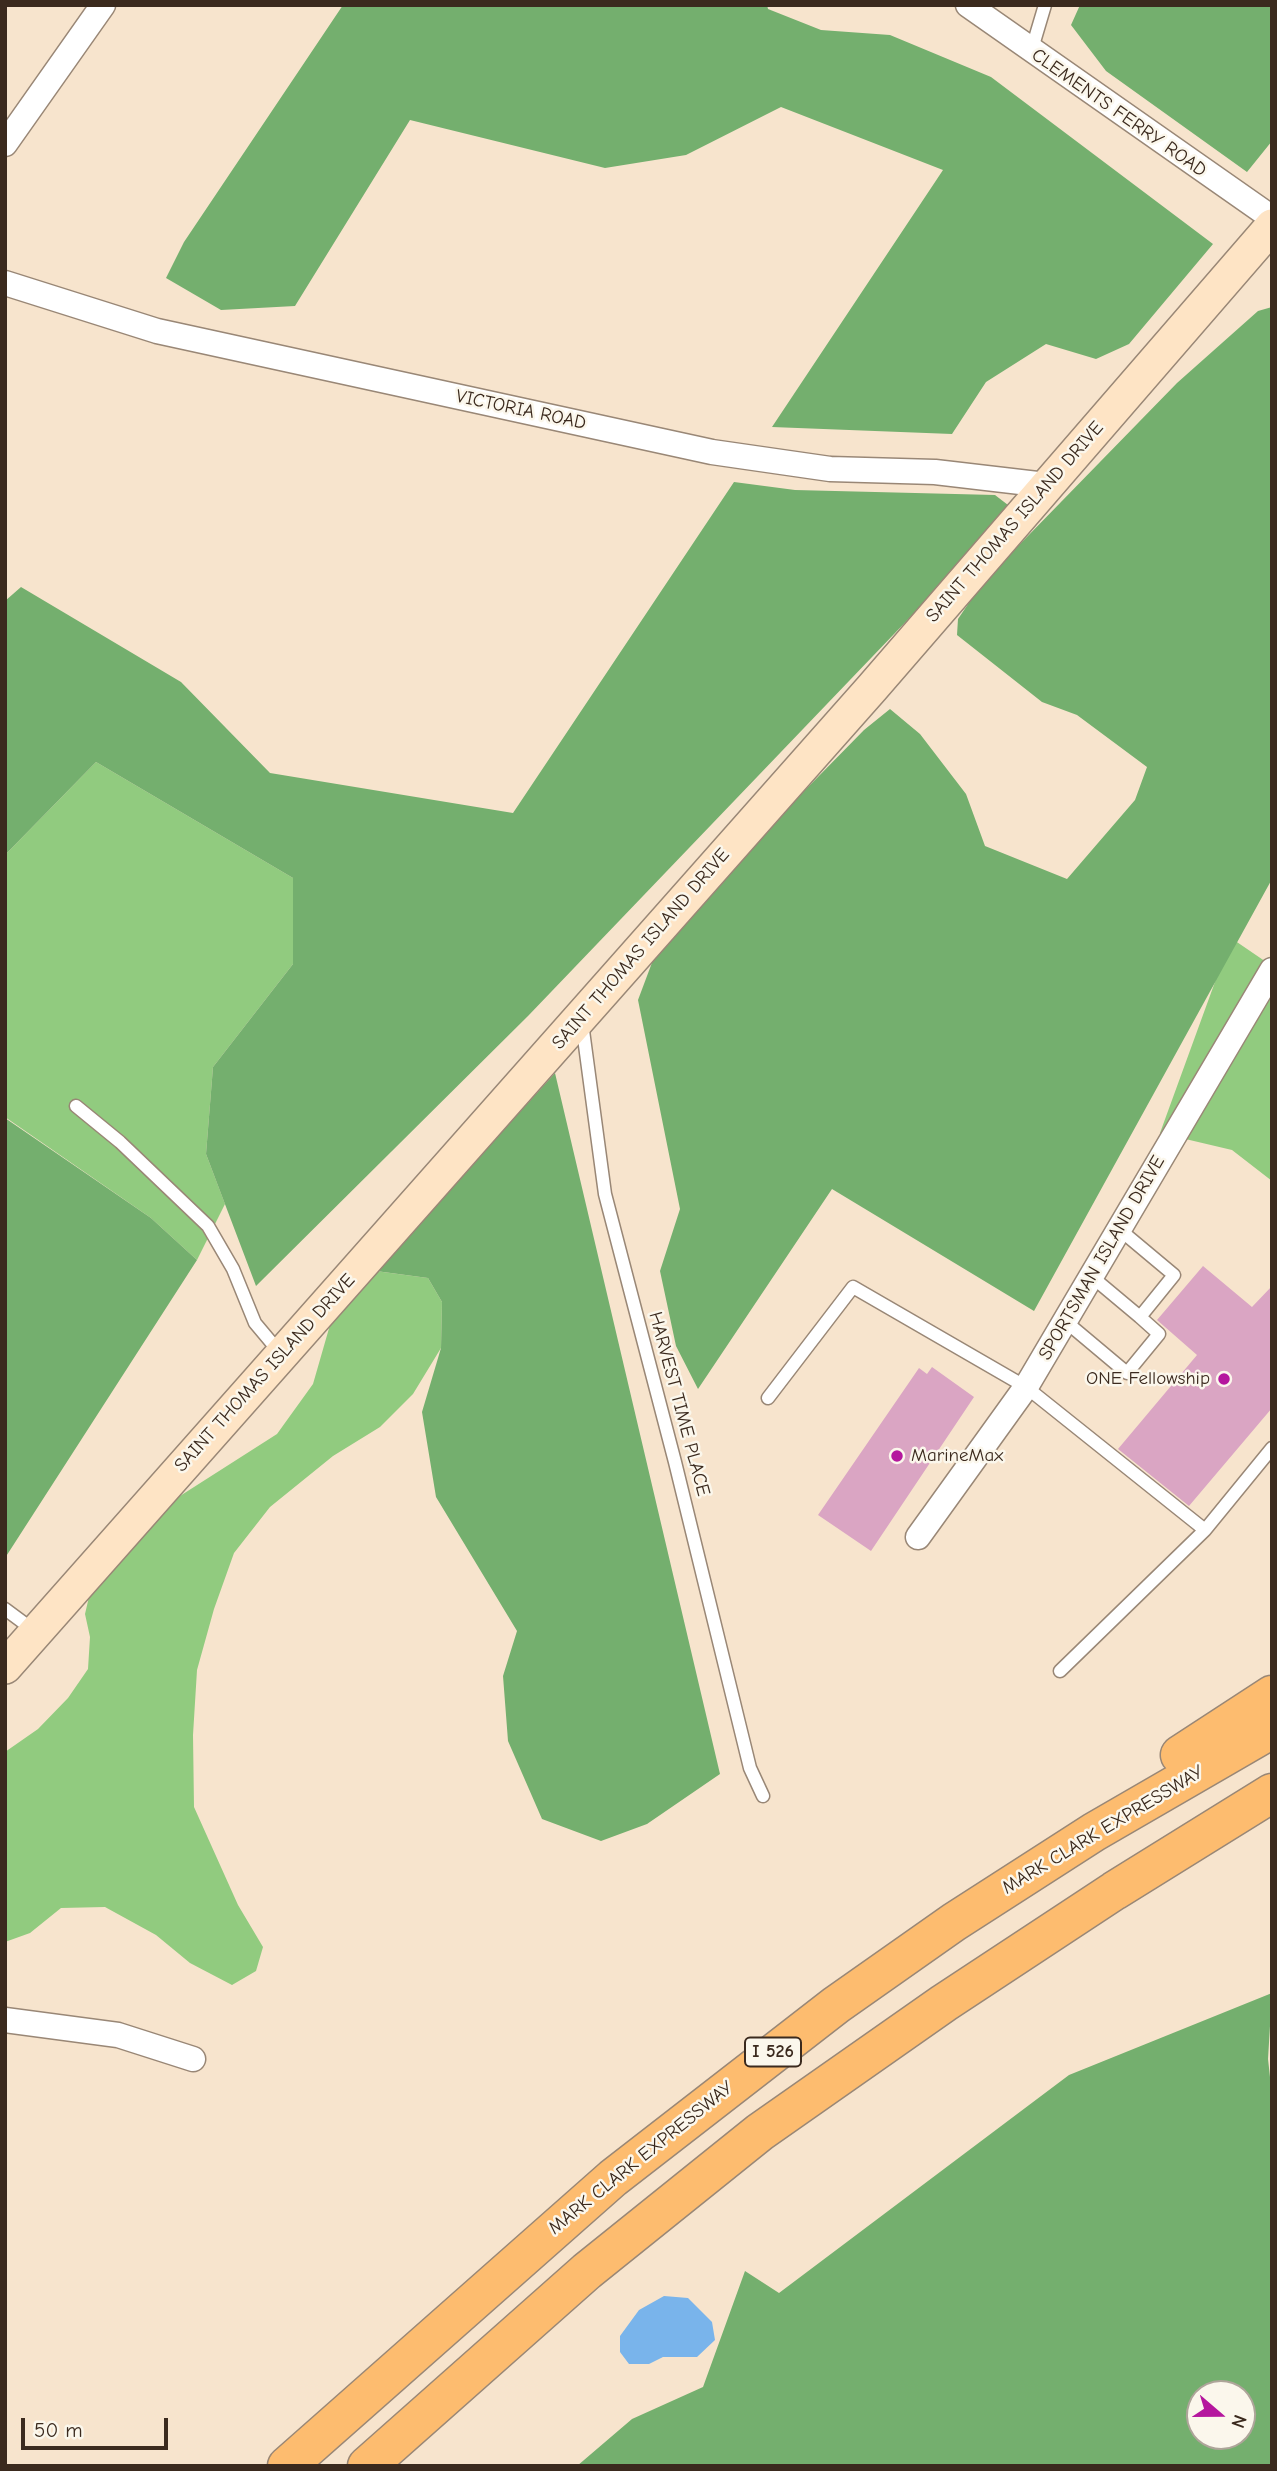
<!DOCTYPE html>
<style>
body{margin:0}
#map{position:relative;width:1277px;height:2471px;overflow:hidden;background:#f7e4cd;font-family:"Comic Neue",sans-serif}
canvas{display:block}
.frame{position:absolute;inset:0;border:7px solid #3b2a1e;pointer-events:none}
.north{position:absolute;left:1186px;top:2380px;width:70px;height:70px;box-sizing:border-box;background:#fbf7ec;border:2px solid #aea59a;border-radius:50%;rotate:110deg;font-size:19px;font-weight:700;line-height:28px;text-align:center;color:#3b2a1e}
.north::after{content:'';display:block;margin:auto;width:24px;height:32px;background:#b5179e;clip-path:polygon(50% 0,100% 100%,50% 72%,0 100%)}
.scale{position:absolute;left:21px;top:2418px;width:147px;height:32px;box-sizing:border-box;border:4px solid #3b2a1e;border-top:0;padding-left:9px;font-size:21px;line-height:24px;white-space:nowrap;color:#3b2a1e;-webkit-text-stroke:5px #fbf7ec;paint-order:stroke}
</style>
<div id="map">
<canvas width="1277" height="2471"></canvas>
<div class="frame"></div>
<div class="north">N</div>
<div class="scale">50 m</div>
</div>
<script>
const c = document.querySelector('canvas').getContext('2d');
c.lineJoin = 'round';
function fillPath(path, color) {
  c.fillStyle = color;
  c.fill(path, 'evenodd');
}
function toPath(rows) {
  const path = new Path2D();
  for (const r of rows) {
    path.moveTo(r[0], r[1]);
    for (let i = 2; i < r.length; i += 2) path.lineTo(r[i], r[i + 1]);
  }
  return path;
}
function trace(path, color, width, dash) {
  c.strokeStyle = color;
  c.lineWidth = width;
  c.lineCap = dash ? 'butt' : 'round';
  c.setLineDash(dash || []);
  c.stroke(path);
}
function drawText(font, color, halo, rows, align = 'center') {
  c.font = font + ' "Comic Neue",sans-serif';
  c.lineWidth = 5;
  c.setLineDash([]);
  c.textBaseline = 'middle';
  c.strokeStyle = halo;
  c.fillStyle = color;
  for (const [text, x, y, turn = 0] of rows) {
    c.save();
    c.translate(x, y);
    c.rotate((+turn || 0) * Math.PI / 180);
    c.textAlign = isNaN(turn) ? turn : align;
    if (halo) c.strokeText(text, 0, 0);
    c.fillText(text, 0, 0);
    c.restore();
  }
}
const green = toPath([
 [96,762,293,878,293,964,213,1067,206,1154,225,1204,197,1260,151,1218,5,1117,5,855],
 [1231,938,1272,966,1272,1181,1232,1150,1160,1133],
 [368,1270,428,1278,442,1302,441,1348,413,1394,380,1427,333,1456,270,1507,234,1553,214,1609,197,1670,193,1735,194,1807,238,1905,263,1947,256,1971,232,1985,190,1963,156,1935,105,1907,61,1908,30,1933,5,1942,5,1752,38,1729,68,1698,88,1669,90,1637,85,1614,92,1584,158,1510,277,1434,313,1384,334,1311]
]);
const forest = toPath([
 [343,5,767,5,768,9,821,30,890,35,991,77,1213,244,1129,344,1096,359,1046,344,986,382,952,434,772,427,943,170,781,107,686,155,605,168,410,120,295,306,221,310,166,278,184,242],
 [1080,5,1272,5,1272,141,1247,172,1106,71,1071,25],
 [1272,307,1272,879,1034,1311,832,1189,698,1389,676,1346,660,1271,680,1209,638,1000,662,936,864,730,890,709,920,734,966,794,985,846,1067,879,1135,800,1147,767,1077,715,1042,702,957,635,958,619,983,582,1177,383,1258,311],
 [734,482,795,490,995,495,1008,505,987,537,528,1016,256,1286,206,1154,213,1067,293,964,293,878,96,762,5,855,5,601,21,587,181,682,270,773,513,813],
 [555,1073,720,1774,647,1824,601,1841,542,1819,508,1741,503,1676,517,1631,436,1497,422,1412,441,1348,442,1302,428,1278,376,1271],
 [5,1118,151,1218,197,1260,5,1558],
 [1272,1993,1268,2059,1272,2095,1272,2466,577,2466,632,2419,703,2387,745,2271,779,2293,1069,2075],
 [1242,2394,1242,2436,1200,2436,1200,2394]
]);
const water = toPath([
 [664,2296,688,2298,712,2322,715,2340,697,2357,663,2357,649,2364,629,2364,620,2352,620,2336,639,2310]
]);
const building = toPath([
 [1203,1266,1252,1307,1272,1286,1272,1408,1189,1506,1118,1449,1197,1355,1157,1320],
 [932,1367,974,1397,871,1551,818,1515,919,1368,927,1374]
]);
const lane = toPath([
 [1031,52,1045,5],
 [582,1023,605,1194,675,1462,750,1768,763,1796],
 [76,1106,120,1142,208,1226,233,1269,255,1323,281,1354],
 [1091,1276,1140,1317],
 [1065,1321,1127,1373,1159,1334,1140,1317,1174,1275,1119,1229],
 [768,1398,853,1287,1026,1387,1205,1530,1060,1671],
 [1205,1530,1272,1448],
 [5,1609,36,1632]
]);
const street = toPath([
 [968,5,1272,218],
 [5,144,103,5],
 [5,283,157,331,712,452,830,469,935,472,1046,485],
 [918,1537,1026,1387,1272,970],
 [5,2020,118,2035,193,2059]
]);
const secondary = toPath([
 [5,1667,872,688,1272,226]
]);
const highway = toPath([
 [1180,1755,1272,1695],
 [287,2466,613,2178,836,2005,954,1922,1094,1832,1272,1729],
 [367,2466,587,2271,760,2132,944,2003,1114,1891,1272,1793]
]);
const markers = [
 [1224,1379,7,"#b5179e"],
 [897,1456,7,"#b5179e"]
];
const shields = [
 [773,2052,56]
];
const shieldNames = [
 ["I 526",773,2052]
];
const streetNames = [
 ["CLEMENTS FERRY ROAD",1119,113,35],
 ["VICTORIA ROAD",521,410,12],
 ["SAINT THOMAS ISLAND DRIVE",1015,522,-49],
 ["SAINT THOMAS ISLAND DRIVE",641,949,-49],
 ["SPORTSMAN ISLAND DRIVE",1102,1258,-60],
 ["SAINT THOMAS ISLAND DRIVE",265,1373,-48],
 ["HARVEST TIME PLACE",679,1404,75],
 ["MARK CLARK EXPRESSWAY",1103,1830,-31],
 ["MARK CLARK EXPRESSWAY",641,2158,-39]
];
const poiNames = [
 ["ONE Fellowship",1210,1379],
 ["MarineMax",911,1456,"left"]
];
fillPath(green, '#91cb7f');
fillPath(forest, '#74af6e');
fillPath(water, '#79b4eb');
fillPath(building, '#daa5c3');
trace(lane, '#998776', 15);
trace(street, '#998776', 27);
trace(secondary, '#998776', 36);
trace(highway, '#998776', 41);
trace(lane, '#fff', 12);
trace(street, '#fff', 24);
trace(secondary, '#fee4c5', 33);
trace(highway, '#fdbc6f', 38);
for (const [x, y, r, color] of markers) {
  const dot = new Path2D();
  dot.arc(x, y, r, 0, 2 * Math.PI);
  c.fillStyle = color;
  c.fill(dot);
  trace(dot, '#fbf7ec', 2.5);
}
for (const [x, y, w] of shields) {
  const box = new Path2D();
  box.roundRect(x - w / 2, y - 14.5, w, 29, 5);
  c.fillStyle = '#fbf7ec';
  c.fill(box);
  trace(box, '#3b2a1e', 2);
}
drawText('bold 18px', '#3b2a1e', null, shieldNames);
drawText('19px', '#3b2a1e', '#fbf7ec', streetNames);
drawText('19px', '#3b2a1e', '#fbf7ec', poiNames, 'right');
</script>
